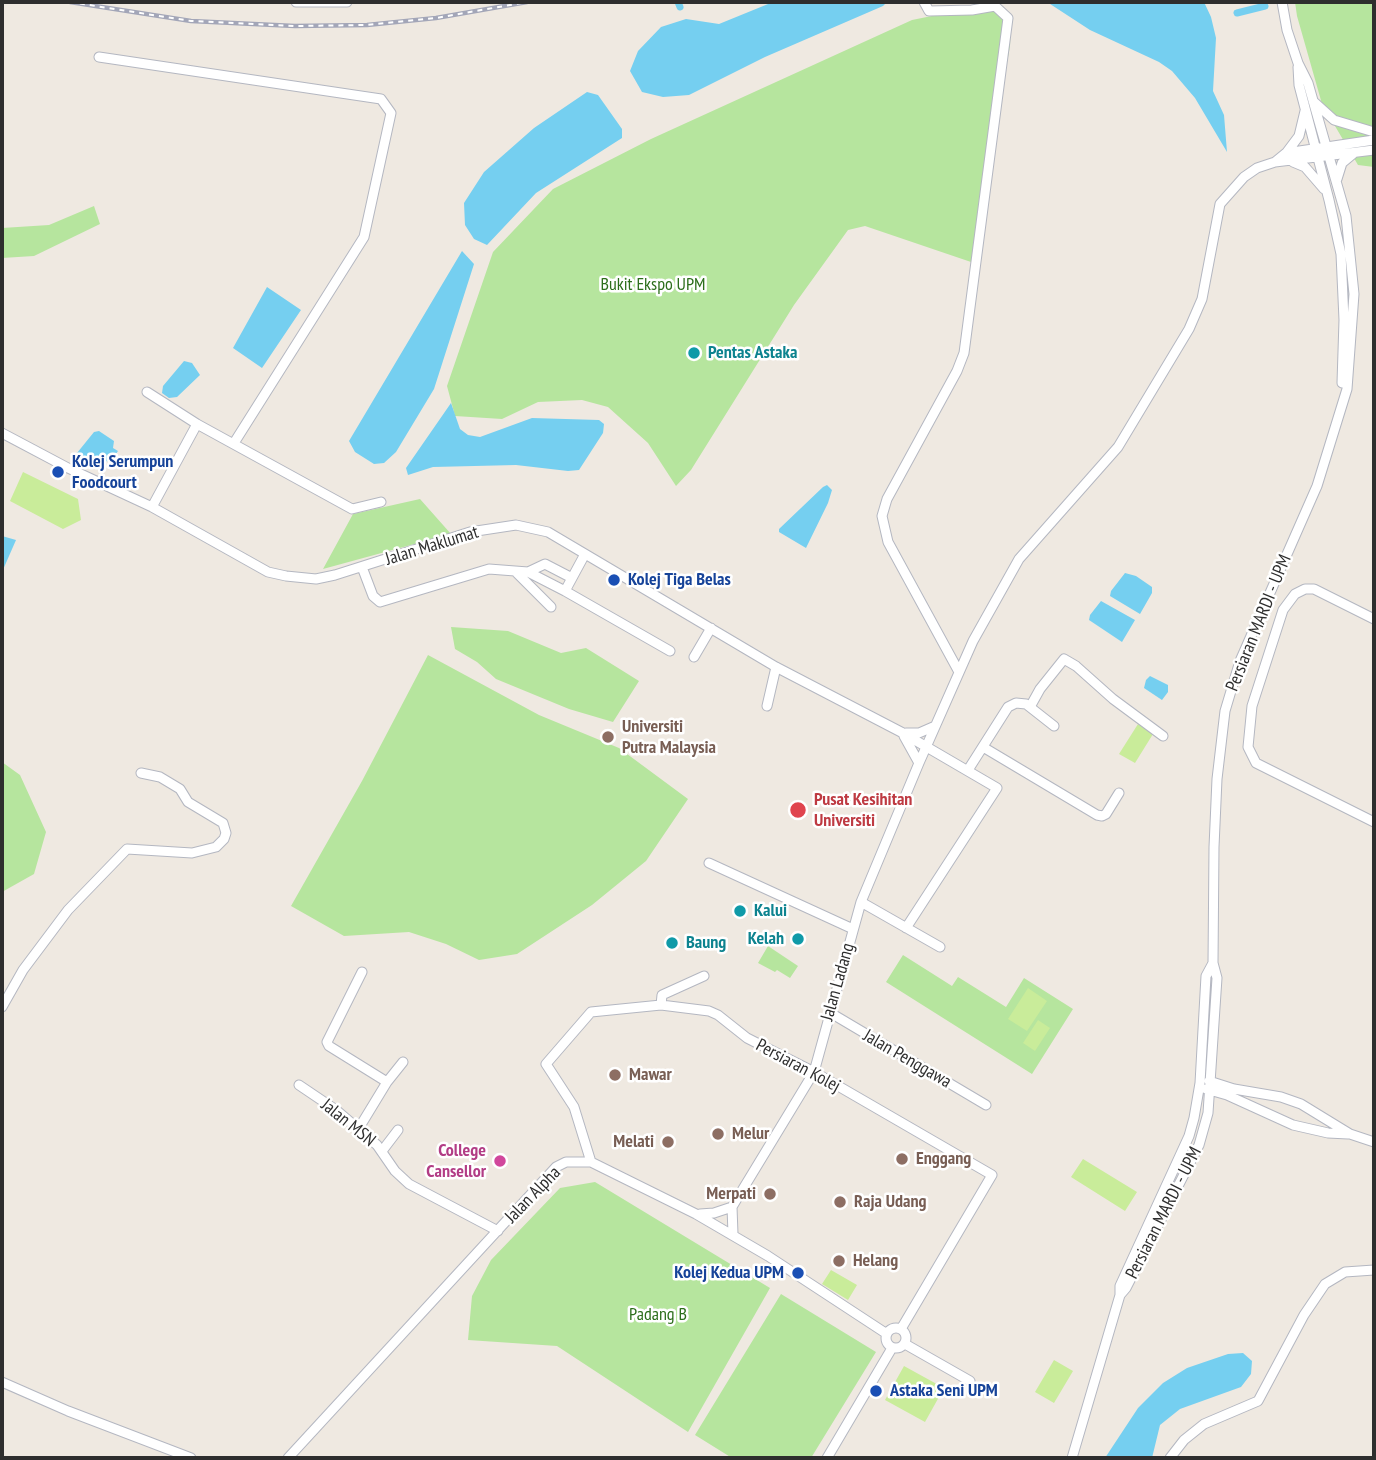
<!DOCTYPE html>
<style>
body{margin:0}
#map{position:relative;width:1376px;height:1460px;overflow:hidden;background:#efe9e1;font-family:"PT Sans Narrow",sans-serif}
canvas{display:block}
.frame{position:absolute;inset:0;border:4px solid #2e2e2e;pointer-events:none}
</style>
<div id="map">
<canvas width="1376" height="1460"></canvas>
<div class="frame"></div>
</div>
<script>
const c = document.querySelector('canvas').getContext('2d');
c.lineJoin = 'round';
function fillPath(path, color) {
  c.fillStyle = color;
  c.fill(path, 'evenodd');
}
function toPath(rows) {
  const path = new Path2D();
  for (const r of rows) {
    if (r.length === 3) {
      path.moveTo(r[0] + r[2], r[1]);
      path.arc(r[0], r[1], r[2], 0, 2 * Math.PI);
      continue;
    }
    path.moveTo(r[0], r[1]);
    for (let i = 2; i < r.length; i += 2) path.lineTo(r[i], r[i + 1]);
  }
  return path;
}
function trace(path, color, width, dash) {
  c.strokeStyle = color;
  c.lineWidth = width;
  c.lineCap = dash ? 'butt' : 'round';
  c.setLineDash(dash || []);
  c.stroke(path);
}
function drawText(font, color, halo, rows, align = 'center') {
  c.font = font + ' "PT Sans Narrow",sans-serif';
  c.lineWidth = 5;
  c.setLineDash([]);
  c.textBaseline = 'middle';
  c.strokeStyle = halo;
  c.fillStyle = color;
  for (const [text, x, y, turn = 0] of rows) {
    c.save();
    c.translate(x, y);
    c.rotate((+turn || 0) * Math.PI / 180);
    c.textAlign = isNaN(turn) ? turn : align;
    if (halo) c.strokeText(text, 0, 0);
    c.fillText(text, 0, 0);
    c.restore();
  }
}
const green = toPath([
 [1295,2,1374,2,1374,167,1358,165,1322,104,1297,16],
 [996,3,1011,15,1010,46,971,262,865,226,848,230,794,305,691,470,676,486,648,443,608,407,582,400,538,402,502,419,455,416,447,386,493,252,553,189,651,139,912,20],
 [94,206,100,224,34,256,2,258,2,228,49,225],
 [420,499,451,534,323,569,353,514],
 [451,627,508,631,561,653,586,648,639,681,613,722,569,709,496,679,477,662,455,649],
 [428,655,539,715,619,748,688,799,646,861,592,905,517,954,479,960,446,944,409,932,344,936,291,906,362,781],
 [2,762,20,775,46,832,34,874,2,892],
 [768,946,798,966,790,978,777,970,775,972,758,963],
 [903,955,952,986,958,977,1006,1007,1024,978,1073,1009,1032,1074,886,982],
 [595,1182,770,1288,688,1432,557,1346,468,1340,472,1296,491,1260,560,1188],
 [781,1294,876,1352,811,1458,732,1458,695,1435]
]);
const pitch = toPath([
 [23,472,78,499,81,520,63,529,10,501],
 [1138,724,1153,734,1135,763,1119,754],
 [1028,988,1047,1001,1027,1031,1008,1019],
 [1038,1020,1050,1028,1035,1051,1023,1043],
 [1083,1159,1137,1192,1125,1211,1071,1177],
 [831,1270,857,1285,848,1300,822,1284],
 [1054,1360,1073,1371,1054,1403,1035,1392],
 [904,1366,944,1388,925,1422,885,1400]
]);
const water = toPath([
 [773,2,887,2,883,6,765,57,689,95,663,97,642,92,630,71,638,51,661,27,686,19,719,24],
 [1047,2,1204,2,1211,17,1216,38,1213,91,1224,115,1227,152,1195,98,1172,71,1159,62,1090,30],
 [587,92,598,95,622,129,622,138,536,193,487,245,474,239,465,225,464,203,484,172,534,128],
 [462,251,474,264,434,389,396,452,384,463,374,464,355,452,349,441],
 [267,287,301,310,262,368,233,348],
 [184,361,192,363,200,375,177,397,169,398,162,393,163,386],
 [451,403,460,429,468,435,480,437,532,418,599,420,604,424,603,433,579,470,568,471,516,465,433,467,408,475,406,468],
 [99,431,114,441,113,448,118,451,111,461,95,462,77,453,94,432],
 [827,485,832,490,828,503,806,548,779,532,779,529,823,487],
 [2,536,16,540,2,572],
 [1125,573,1136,576,1152,587,1152,593,1140,614,1110,596,1111,591],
 [1101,601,1135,620,1122,642,1089,620,1090,615],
 [1150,676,1168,685,1168,692,1162,700,1144,688,1146,680],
 [1243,1353,1252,1361,1251,1374,1241,1387,1180,1409,1160,1425,1152,1458,1105,1458,1138,1408,1163,1383,1187,1368,1228,1354]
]);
const canal = toPath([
 [678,2,680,7],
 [1237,13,1265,6]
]);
const minor = toPath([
 [296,2,347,2],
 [924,2,929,11,972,10,995,6,1008,18,964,353,957,371,887,499,882,516,888,542,959,672],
 [99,57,381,99,391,113,364,237,234,443],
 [1298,67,1299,85,1329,200,1341,254,1344,320,1342,383],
 [1313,101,1334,120,1374,132],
 [1287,152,1299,136,1305,111],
 [1275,162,1286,153,1374,140],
 [1293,162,1305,167,1324,189],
 [1337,179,1342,163,1354,153],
 [147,392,197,424,352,509,381,502],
 [2,433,68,468,152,507,268,572,286,576,316,579,335,575,470,532,516,525,548,532,776,667,901,732,997,788,906,928],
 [152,507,197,424],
 [362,567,373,596,380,602,489,569,528,572,565,591,585,554],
 [515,571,551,607],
 [528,572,545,564,572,578],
 [565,591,670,651],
 [1374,619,1314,589,1305,589,1295,594,1283,610,1252,706,1248,747,1256,763,1374,822],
 [694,657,711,628],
 [767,706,776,667],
 [1030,707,1040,689,1064,659,1076,666,1113,699,1163,736],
 [906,733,919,733,935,726],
 [904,736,919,763],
 [983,747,1097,815,1102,816,1106,814,1119,793],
 [968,770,1008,707,1016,703,1026,704,1054,726],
 [709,863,853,929],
 [861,902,940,947],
 [362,972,327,1042,329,1046,387,1082],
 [661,1005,662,995,704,976],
 [2,1007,23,970,68,910,127,849,192,853,216,847,224,839,226,833,223,823,188,802,180,789,160,777,141,773],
 [829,1012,986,1105],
 [1209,1081,1234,1089,1281,1097,1301,1104,1350,1134,1374,1142],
 [299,1085,336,1110,377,1145,395,1171,409,1184,498,1231],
 [1206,1089,1227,1095,1293,1125,1328,1133,1348,1134],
 [359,1128,387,1082,403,1062],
 [382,1151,398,1130],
 [591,1162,574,1107,546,1064,591,1012,661,1005,709,1011,718,1015,747,1038,814,1072,992,1175,901,1329],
 [700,1214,714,1213,732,1207],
 [733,1234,732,1207,814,1072,861,902,919,763,973,641,1019,559,1118,447,1189,329,1202,299,1220,204,1244,177,1257,168,1275,162,1374,150],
 [1120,1295,1126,1288,1199,1145,1208,1113,1217,978,1213,963,1214,847,1217,779,1225,711,1240,661,1317,486,1347,389,1354,294,1346,216,1308,83,1298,63,1287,30,1282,2],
 [896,1338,10],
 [905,1344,970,1381],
 [2,1382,68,1411,191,1458],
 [288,1458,556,1167,566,1162,591,1162,696,1214,768,1256,887,1334],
 [827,1458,892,1348],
 [1072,1458,1120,1295,1120,1286,1189,1136,1194,1118,1200,1083,1206,976,1213,963],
 [1170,1458,1184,1440,1204,1424,1258,1401,1304,1315,1325,1284,1345,1272,1374,1270]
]);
const rail = toPath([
 [70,2,191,21,295,26,367,25,436,18,527,2]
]);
const markers = [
 [694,353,7,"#0f9aa8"],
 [58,472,7,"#1a4fb4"],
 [614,580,7,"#1a4fb4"],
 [608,737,7,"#8d6e63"],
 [798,810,9,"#e0444e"],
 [740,911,7,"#0f9aa8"],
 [798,939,7,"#0f9aa8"],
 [672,943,7,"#0f9aa8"],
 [615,1075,7,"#8d6e63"],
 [718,1134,7,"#8d6e63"],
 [668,1142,7,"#8d6e63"],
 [902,1159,7,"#8d6e63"],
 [500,1161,7,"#d1479c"],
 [770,1194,7,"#8d6e63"],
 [840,1202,7,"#8d6e63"],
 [839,1261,7,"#8d6e63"],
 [798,1273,7,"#1a4fb4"],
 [876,1391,7,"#1a4fb4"]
];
const parkNames = [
 ["Bukit Ekspo UPM",653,285],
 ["Padang B",658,1315]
];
const cultureNames = [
 ["Pentas Astaka",708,353],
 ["Kalui",754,911],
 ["Kelah",784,939,"right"],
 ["Baung",686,943]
];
const transitNames = [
 ["Kolej Serumpun",72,462],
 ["Foodcourt",72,483],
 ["Kolej Tiga Belas",628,580],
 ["Kolej Kedua UPM",784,1273,"right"],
 ["Astaka Seni UPM",890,1391]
];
const streetNames = [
 ["Jalan Maklumat",432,546,-17],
 ["Persiaran MARDI - UPM",1259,623,-68],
 ["Jalan Ladang",838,982,-74],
 ["Jalan Penggawa",907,1059,30],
 ["Persiaran Kolej",798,1066,28],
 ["Jalan MSN",348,1123,39],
 ["Jalan Alpha",533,1195,-46],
 ["Persiaran MARDI - UPM",1164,1213,-63]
];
const educationNames = [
 ["Universiti",622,727],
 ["Putra Malaysia",622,748],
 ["Mawar",629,1075],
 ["Melur",732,1134],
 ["Melati",654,1142,"right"],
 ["Enggang",916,1159],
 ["Merpati",756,1194,"right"],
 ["Raja Udang",854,1202],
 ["Helang",853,1261]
];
const healthNames = [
 ["Pusat Kesihitan",814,800],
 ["Universiti",814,821]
];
const hotelNames = [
 ["College",486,1151],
 ["Cansellor",486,1172]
];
fillPath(green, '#b6e59e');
fillPath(pitch, '#c9ec9a');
fillPath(water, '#75cff0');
trace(canal, '#75cff0', 7);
trace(minor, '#b4b7c1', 11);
trace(minor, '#fff', 9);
trace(rail, '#a3a6b8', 4.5);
trace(rail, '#fff', 2, [5]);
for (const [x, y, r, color] of markers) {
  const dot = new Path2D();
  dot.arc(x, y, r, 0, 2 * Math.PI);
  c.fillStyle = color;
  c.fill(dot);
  trace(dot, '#fff', 2.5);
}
drawText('18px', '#2c6e1b', '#fff', parkNames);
drawText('bold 18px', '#0d838f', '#fff', cultureNames, 'left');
drawText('bold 18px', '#164399', '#fff', transitNames, 'left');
drawText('18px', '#2e2e2e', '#fff', streetNames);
drawText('bold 18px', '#785e54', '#fff', educationNames, 'left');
drawText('bold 18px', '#be3a42', '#fff', healthNames, 'left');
drawText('bold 18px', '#b23c85', '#fff', hotelNames, 'right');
</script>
